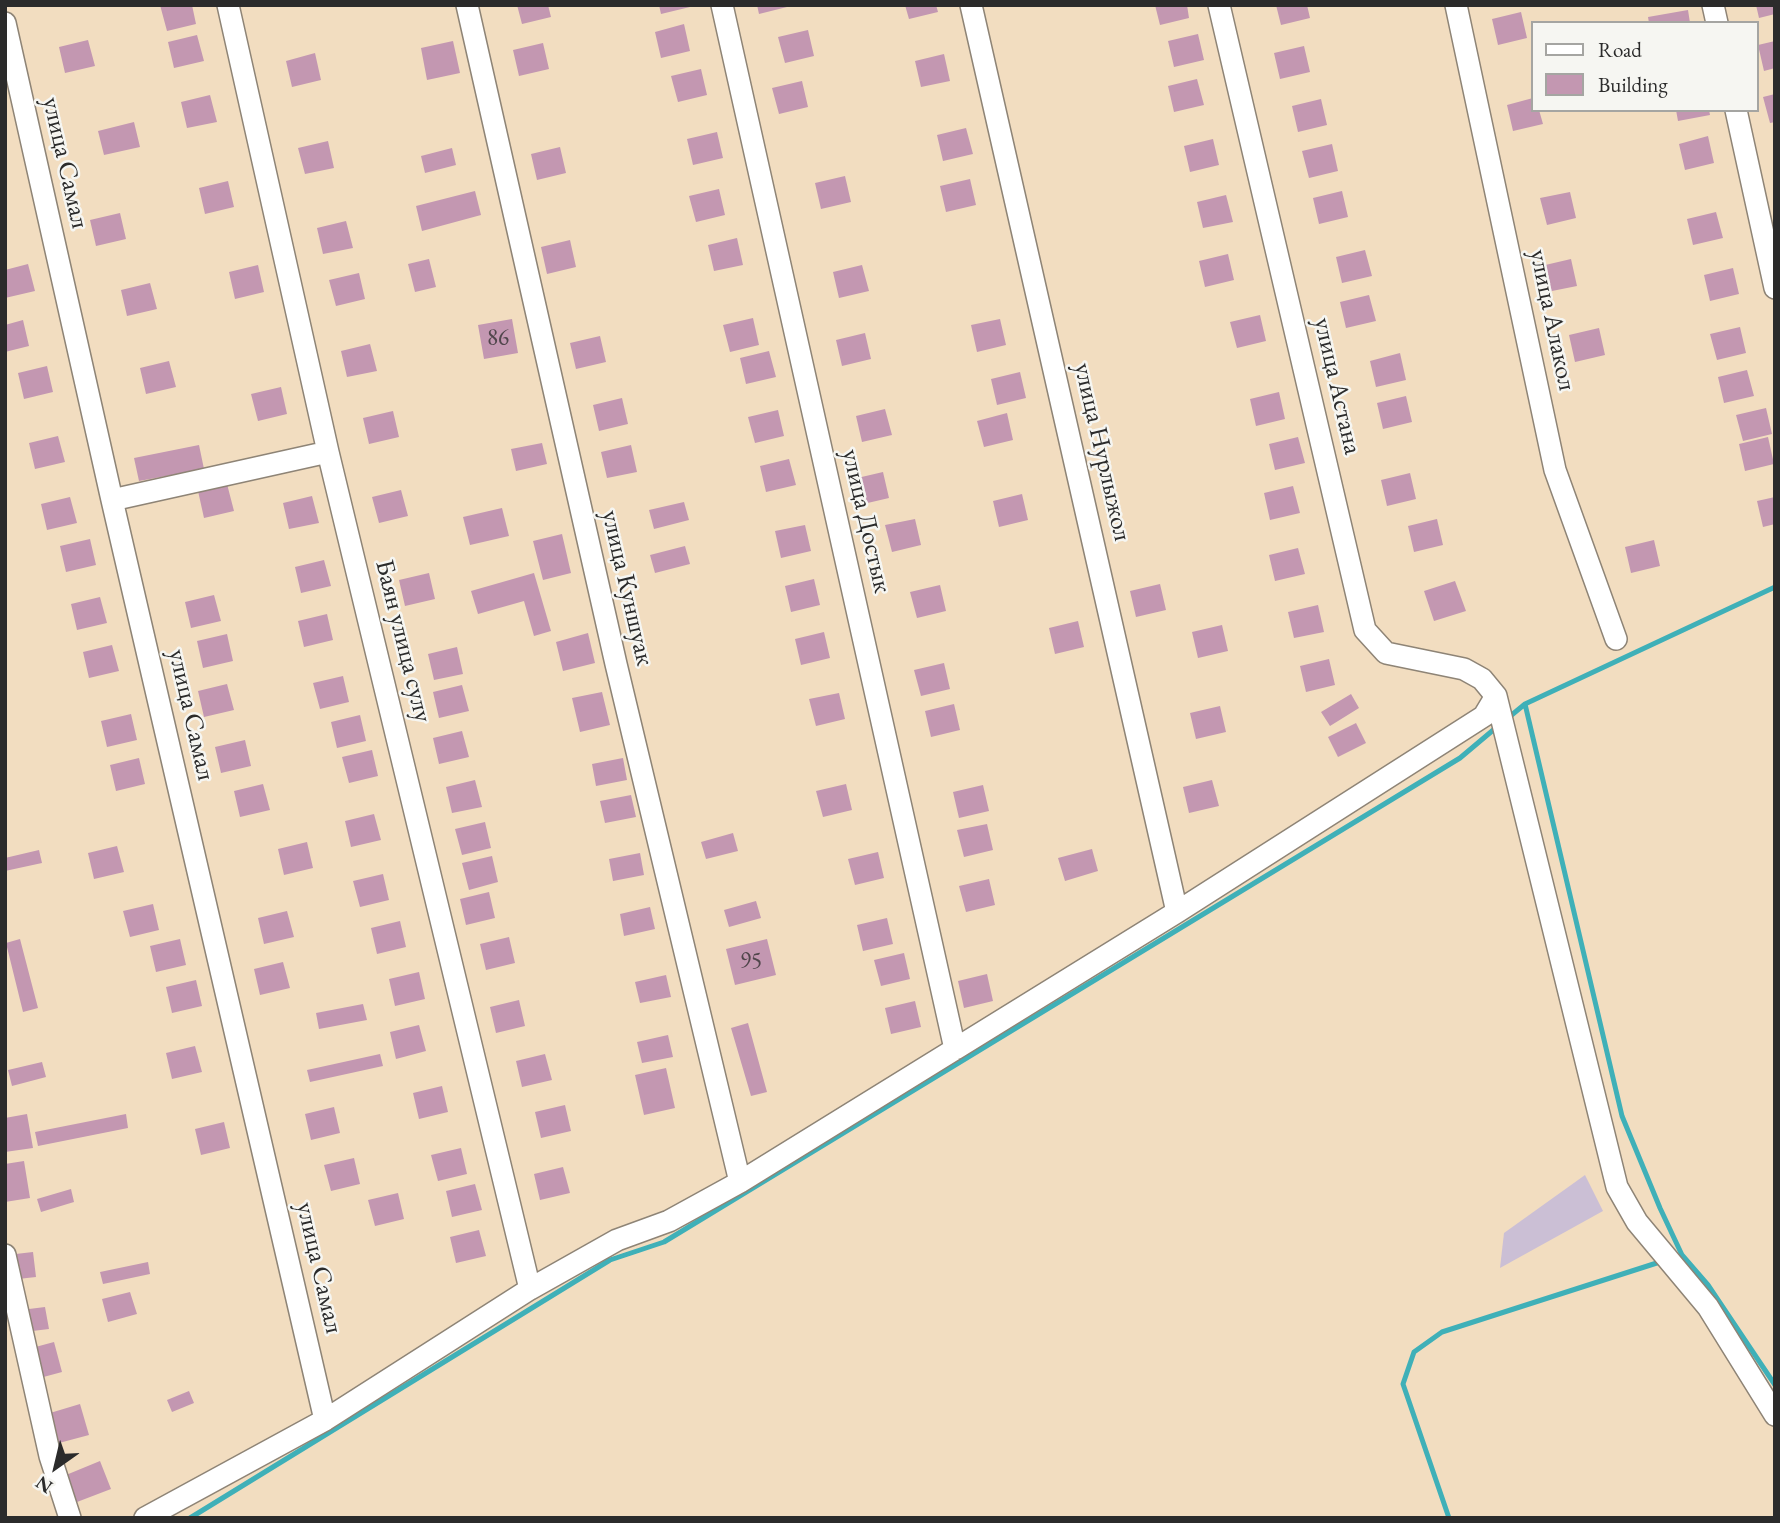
<!DOCTYPE html>
<meta charset="utf-8">
<style>
body{margin:0}
#map{position:relative;width:1780px;height:1523px;overflow:hidden;background:#f2ddc0;font-family:"EB Garamond",serif}
canvas{display:block}
.frame{position:absolute;inset:0;border:7px solid #2b2b2b;pointer-events:none}
.legend{position:absolute;left:1531px;top:21px;width:228px;height:91px;box-sizing:border-box;background:#f6f6f2;border:2px solid #a5a5a2;margin:0;padding:9px 12px;list-style:none;font-size:21px;color:#2b2b2b}
.legend li{display:flex;align-items:center;gap:14px;height:35px}
.legend b{width:35px;border:2px solid #a5a5a2}
.north{position:absolute;left:21px;top:1432px;width:70px;height:70px;-webkit-text-stroke:5px #f6f6f2;paint-order:stroke;rotate:214deg;font-size:19px;font-weight:700;line-height:28px;text-align:center;color:#2b2b2b}
.north::after{content:'';display:block;margin:auto;width:24px;height:32px;background:#2b2b2b;clip-path:polygon(50% 0,100% 100%,50% 72%,0 100%)}
</style>
<div id="map">
<canvas width="1780" height="1523"></canvas>
<div class="frame"></div>
<ul class="legend">
<li><b style="height:9px;background:#fff"></b>Road</li>
<li><b style="height:19px;background:#c397b1"></b>Building</li>
</ul>
<div class="north">N</div>
</div>
<script>
const c = document.querySelector('canvas').getContext('2d');
c.lineJoin = 'round';
function fillPath(path, color) {
  c.fillStyle = color;
  c.fill(path, 'evenodd');
}
function toPath(rows) {
  const path = new Path2D();
  for (const r of rows) {
    path.moveTo(r[0], r[1]);
    for (let i = 2; i < r.length; i += 2) path.lineTo(r[i], r[i + 1]);
  }
  return path;
}
function trace(path, color, width, dash) {
  c.strokeStyle = color;
  c.lineWidth = width;
  c.lineCap = dash ? 'butt' : 'round';
  c.setLineDash(dash || []);
  c.stroke(path);
}
function drawText(font, color, halo, rows, align = 'center') {
  c.font = font + ' "EB Garamond",serif';
  c.lineWidth = 5;
  c.setLineDash([]);
  c.textBaseline = 'middle';
  c.strokeStyle = halo;
  c.fillStyle = color;
  for (const [text, x, y, turn = 0] of rows) {
    c.save();
    c.translate(x, y);
    c.rotate((+turn || 0) * Math.PI / 180);
    c.textAlign = isNaN(turn) ? turn : align;
    if (halo) c.strokeText(text, 0, 0);
    c.fillText(text, 0, 0);
    c.restore();
  }
}
const industrial = toPath([
 [1585,1175,1603,1211,1500,1268,1504,1233]
]);
const stream = toPath([
 [1525,704,1622,1116,1660,1208,1682,1255,1673,1258],
 [1508,718,1525,704,1775,587],
 [1682,1255,1708,1285,1775,1385],
 [190,1518,610,1260,664,1242,1460,758,1498,726],
 [1449,1518,1403,1384,1414,1352,1442,1332,1663,1261]
]);
const building = toPath([
 [160,5,192,5,196,24,167,31],
 [517,5,548,5,551,17,522,24],
 [659,5,690,5,690,7,661,14],
 [757,5,791,5,791,6,759,14],
 [905,5,936,5,938,12,909,19],
 [1155,5,1187,5,1189,18,1160,25],
 [1276,5,1307,5,1310,18,1281,25],
 [1756,5,1775,5,1775,14,1759,18],
 [1688,10,1690,23,1649,23,1648,17],
 [1521,12,1527,38,1498,45,1492,19],
 [684,24,690,51,661,58,655,32],
 [808,30,814,56,785,63,778,37],
 [1198,34,1204,60,1174,67,1168,41],
 [197,35,204,61,174,68,168,42],
 [88,40,95,66,65,73,59,47],
 [453,41,460,73,427,80,421,48],
 [1775,41,1775,68,1764,71,1758,45],
 [543,43,549,69,519,76,513,50],
 [1304,46,1310,72,1280,79,1274,53],
 [315,53,321,80,292,87,286,61],
 [944,54,950,81,921,87,915,61],
 [701,69,707,95,678,102,671,76],
 [1197,79,1204,105,1174,112,1168,86],
 [802,81,808,107,779,114,772,88],
 [1775,94,1775,122,1770,123,1763,97],
 [210,95,217,122,187,128,181,102],
 [1533,98,1533,110,1539,110,1543,124,1513,131,1507,105],
 [1321,99,1327,125,1298,132,1292,106],
 [1676,110,1709,110,1710,115,1678,121],
 [134,122,140,147,104,155,98,131],
 [966,128,973,154,943,161,937,135],
 [717,132,723,158,693,165,687,139],
 [1708,136,1714,163,1685,170,1679,144],
 [1213,139,1219,165,1190,172,1184,146],
 [328,141,334,168,305,174,298,148],
 [1332,144,1338,171,1309,178,1302,151],
 [560,147,566,173,537,180,531,154],
 [452,148,456,165,425,173,421,156],
 [845,176,851,202,821,209,815,183],
 [970,179,976,205,946,212,940,186],
 [228,181,234,207,205,214,199,188],
 [719,189,725,215,696,222,689,196],
 [475,191,481,215,422,231,416,206],
 [1342,191,1348,217,1319,224,1313,198],
 [1570,192,1576,218,1547,225,1540,198],
 [1226,195,1233,222,1203,228,1197,202],
 [1716,212,1723,238,1693,245,1687,219],
 [120,213,126,239,96,246,90,220],
 [346,221,353,248,323,254,317,228],
 [737,238,743,265,714,271,708,245],
 [570,240,576,267,547,274,541,247],
 [1365,250,1372,276,1342,283,1336,257],
 [1228,254,1234,280,1205,287,1199,261],
 [429,259,436,287,415,292,408,264],
 [1571,259,1577,286,1547,292,1541,266],
 [28,264,35,291,5,298,5,270],
 [258,265,264,292,235,299,229,272],
 [862,265,869,291,839,298,833,272],
 [1733,268,1739,294,1710,301,1704,275],
 [359,273,365,299,336,306,329,280],
 [150,283,157,309,127,316,121,290],
 [1369,295,1376,321,1346,328,1340,302],
 [1260,315,1266,341,1237,348,1230,322],
 [753,318,759,345,730,352,723,325],
 [512,319,518,353,484,359,478,325],
 [1000,319,1006,345,977,352,971,325],
 [23,320,29,346,5,352,5,325],
 [1740,327,1746,353,1717,360,1710,334],
 [1599,328,1605,355,1575,362,1569,335],
 [865,333,871,359,842,366,836,340],
 [600,336,606,362,576,369,570,343],
 [370,344,377,371,347,377,341,351],
 [769,351,776,377,746,384,740,358],
 [1400,353,1406,380,1376,387,1370,361],
 [169,361,176,387,146,394,140,368],
 [47,366,53,392,24,399,18,373],
 [1747,370,1754,396,1724,403,1718,377],
 [1020,372,1026,398,997,405,991,379],
 [281,387,287,414,258,421,251,394],
 [1279,392,1285,419,1256,426,1250,399],
 [1406,396,1412,422,1383,429,1377,403],
 [622,398,628,424,599,431,593,405],
 [1766,408,1772,434,1743,441,1736,415],
 [885,409,892,435,862,442,856,416],
 [778,410,784,436,755,443,748,417],
 [393,411,399,437,369,444,363,418],
 [1007,413,1013,440,984,447,977,421],
 [58,436,65,462,35,469,29,443],
 [1298,437,1305,463,1275,470,1269,444],
 [1768,437,1774,464,1745,471,1739,444],
 [542,443,547,464,516,471,511,449],
 [199,445,204,469,139,481,134,458],
 [631,445,637,472,607,478,601,452],
 [789,459,796,485,766,492,760,466],
 [883,472,889,498,859,505,853,479],
 [1410,473,1416,499,1387,506,1381,480],
 [227,484,234,511,204,518,198,491],
 [1293,486,1300,513,1270,520,1264,493],
 [401,490,408,516,379,523,372,497],
 [1022,494,1028,520,999,527,993,501],
 [312,496,319,523,289,529,283,503],
 [70,497,77,523,47,530,41,504],
 [1775,497,1775,524,1763,527,1757,501],
 [684,502,689,520,654,529,649,510],
 [502,508,509,536,470,545,463,517],
 [915,519,921,545,892,552,885,525],
 [1437,519,1443,545,1414,552,1408,526],
 [805,525,811,551,781,558,775,531],
 [562,534,571,573,543,580,533,541],
 [90,539,96,565,66,572,60,546],
 [1654,540,1660,566,1631,573,1625,547],
 [685,546,690,564,655,573,650,555],
 [1298,548,1305,574,1275,581,1269,555],
 [324,560,331,586,301,593,295,567],
 [429,573,435,599,405,606,399,580],
 [534,573,551,631,534,636,524,601,478,614,471,591],
 [814,579,820,605,791,612,785,586],
 [1455,581,1466,611,1434,621,1424,591],
 [1160,584,1166,610,1136,617,1130,591],
 [940,585,946,611,917,618,910,592],
 [214,595,221,621,191,628,185,602],
 [100,597,107,623,77,630,71,604],
 [1318,605,1324,632,1294,638,1288,612],
 [327,614,333,640,304,647,298,621],
 [1078,621,1084,647,1055,654,1049,628],
 [1222,625,1228,651,1198,658,1192,632],
 [824,632,830,658,801,665,795,639],
 [588,633,595,663,563,671,556,642],
 [227,634,233,661,203,668,197,641],
 [112,645,119,671,89,678,83,652],
 [457,647,463,674,434,680,428,654],
 [1329,659,1335,685,1306,692,1300,666],
 [944,663,950,689,921,696,914,670],
 [343,676,349,702,320,709,313,683],
 [227,684,234,710,204,717,198,691],
 [462,685,469,711,439,718,433,692],
 [602,692,610,725,580,732,572,698],
 [839,693,845,719,816,726,809,699],
 [1351,694,1359,708,1330,726,1321,712],
 [954,704,960,730,931,737,925,711],
 [1220,706,1226,732,1196,739,1190,713],
 [131,714,137,740,107,747,101,721],
 [360,715,366,741,337,748,331,722],
 [1356,723,1366,743,1338,757,1328,737],
 [462,731,469,757,439,764,433,738],
 [245,740,251,766,221,773,215,747],
 [372,750,378,776,349,783,342,757],
 [139,758,145,784,116,791,110,765],
 [623,758,627,780,596,786,592,764],
 [475,780,482,807,452,813,446,787],
 [1212,780,1219,806,1189,813,1183,787],
 [263,784,270,810,240,817,234,791],
 [846,784,852,810,823,817,816,791],
 [983,785,989,811,959,818,953,792],
 [631,795,636,817,605,823,600,801],
 [374,814,381,840,351,847,345,821],
 [485,822,491,848,462,855,455,829],
 [987,824,993,850,964,857,957,830],
 [733,833,738,851,706,859,701,842],
 [307,842,313,868,284,875,278,849],
 [117,846,124,872,94,879,88,853],
 [1092,849,1098,871,1065,881,1058,858],
 [39,850,42,863,5,871,5,858],
 [878,852,884,878,855,885,848,859],
 [640,853,644,875,613,881,609,859],
 [492,856,498,882,469,890,462,863],
 [383,874,389,900,360,907,353,881],
 [989,879,995,905,966,912,959,886],
 [489,892,495,918,466,925,460,899],
 [756,901,761,918,729,927,724,910],
 [153,904,159,930,130,937,123,911],
 [650,907,655,929,624,936,620,914],
 [287,911,294,937,264,944,258,918],
 [887,918,893,944,863,951,857,925],
 [400,921,406,947,377,954,371,928],
 [509,937,515,963,486,970,480,944],
 [20,939,38,1008,23,1012,6,943],
 [180,939,186,965,156,972,150,946],
 [767,939,776,975,735,985,726,949],
 [904,953,910,979,881,986,874,960],
 [283,962,290,988,260,995,254,969],
 [419,972,425,999,395,1006,389,979],
 [987,974,993,1001,964,1008,958,981],
 [666,975,671,997,640,1003,635,982],
 [196,980,202,1006,172,1013,166,987],
 [519,1000,525,1026,496,1033,490,1007],
 [915,1001,921,1027,891,1034,885,1008],
 [363,1004,367,1020,319,1029,316,1013],
 [748,1023,767,1092,751,1096,731,1028],
 [419,1025,426,1051,396,1059,390,1032],
 [668,1035,673,1057,642,1063,637,1042],
 [195,1046,202,1072,172,1079,166,1053],
 [380,1054,383,1066,310,1082,307,1070],
 [545,1054,552,1080,522,1087,516,1061],
 [42,1062,46,1077,12,1086,8,1070],
 [666,1068,675,1108,644,1115,635,1075],
 [442,1086,448,1112,419,1119,413,1093],
 [565,1105,571,1131,541,1138,535,1112],
 [334,1107,340,1133,311,1140,305,1114],
 [27,1114,33,1148,5,1152,5,1118],
 [126,1114,128,1128,38,1146,35,1132],
 [224,1122,230,1148,201,1155,195,1129],
 [461,1148,467,1174,438,1181,431,1155],
 [354,1158,360,1184,331,1191,324,1165],
 [24,1161,30,1198,5,1202,5,1164],
 [563,1167,570,1193,540,1200,534,1174],
 [475,1184,482,1210,452,1217,446,1191],
 [71,1189,74,1202,41,1212,37,1199],
 [398,1193,404,1219,375,1226,368,1200],
 [479,1230,486,1256,456,1263,450,1237],
 [33,1252,36,1277,9,1280,7,1255],
 [148,1262,150,1274,103,1284,100,1272],
 [130,1292,137,1314,108,1322,102,1299],
 [45,1307,49,1329,24,1332,21,1310],
 [54,1342,62,1372,36,1379,28,1349],
 [189,1391,194,1403,172,1412,167,1400],
 [80,1404,89,1435,59,1443,50,1413],
 [100,1461,111,1489,77,1502,66,1475]
]);
const minor = toPath([
 [228,5,328,452,530,1289],
 [467,5,616,664,740,1182],
 [722,5,955,1049],
 [971,5,1177,912],
 [1219,5,1365,630,1386,653,1464,669,1482,679,1496,696,1617,1187,1637,1222,1708,1307,1775,1415],
 [1456,5,1555,470,1616,639],
 [1713,5,1717,23],
 [5,23,112,500,325,1420],
 [1736,110,1775,288],
 [112,500,328,452],
 [5,1255,50,1456,70,1518],
 [145,1518,325,1420,530,1289,617,1240,669,1221,740,1182,1177,912,1484,716,1496,696]
]);
const numberNames = [
 ["86",498,339],
 ["95",751,962]
];
const streetNames = [
 ["улица Самал",65,163,77],
 ["улица Алакол",1552,320,78],
 ["улица Астана",1337,386,77],
 ["улица Нурлыжол",1102,452,77],
 ["улица Достык",866,521,77],
 ["улица Куншуак",627,588,77],
 ["Баян улица сулу",403,641,76],
 ["улица Самал",191,715,77],
 ["улица Самал",319,1268,77]
];
fillPath(industrial, '#cbbfd5');
trace(stream, '#3fb0b8', 5);
fillPath(building, '#c397b1');
trace(minor, '#8e8476', 24);
trace(minor, '#fff', 21);
drawText('23px', '#51464c', null, numberNames);
drawText('26px', '#2b2b2b', '#f6f6f2', streetNames);
</script>
